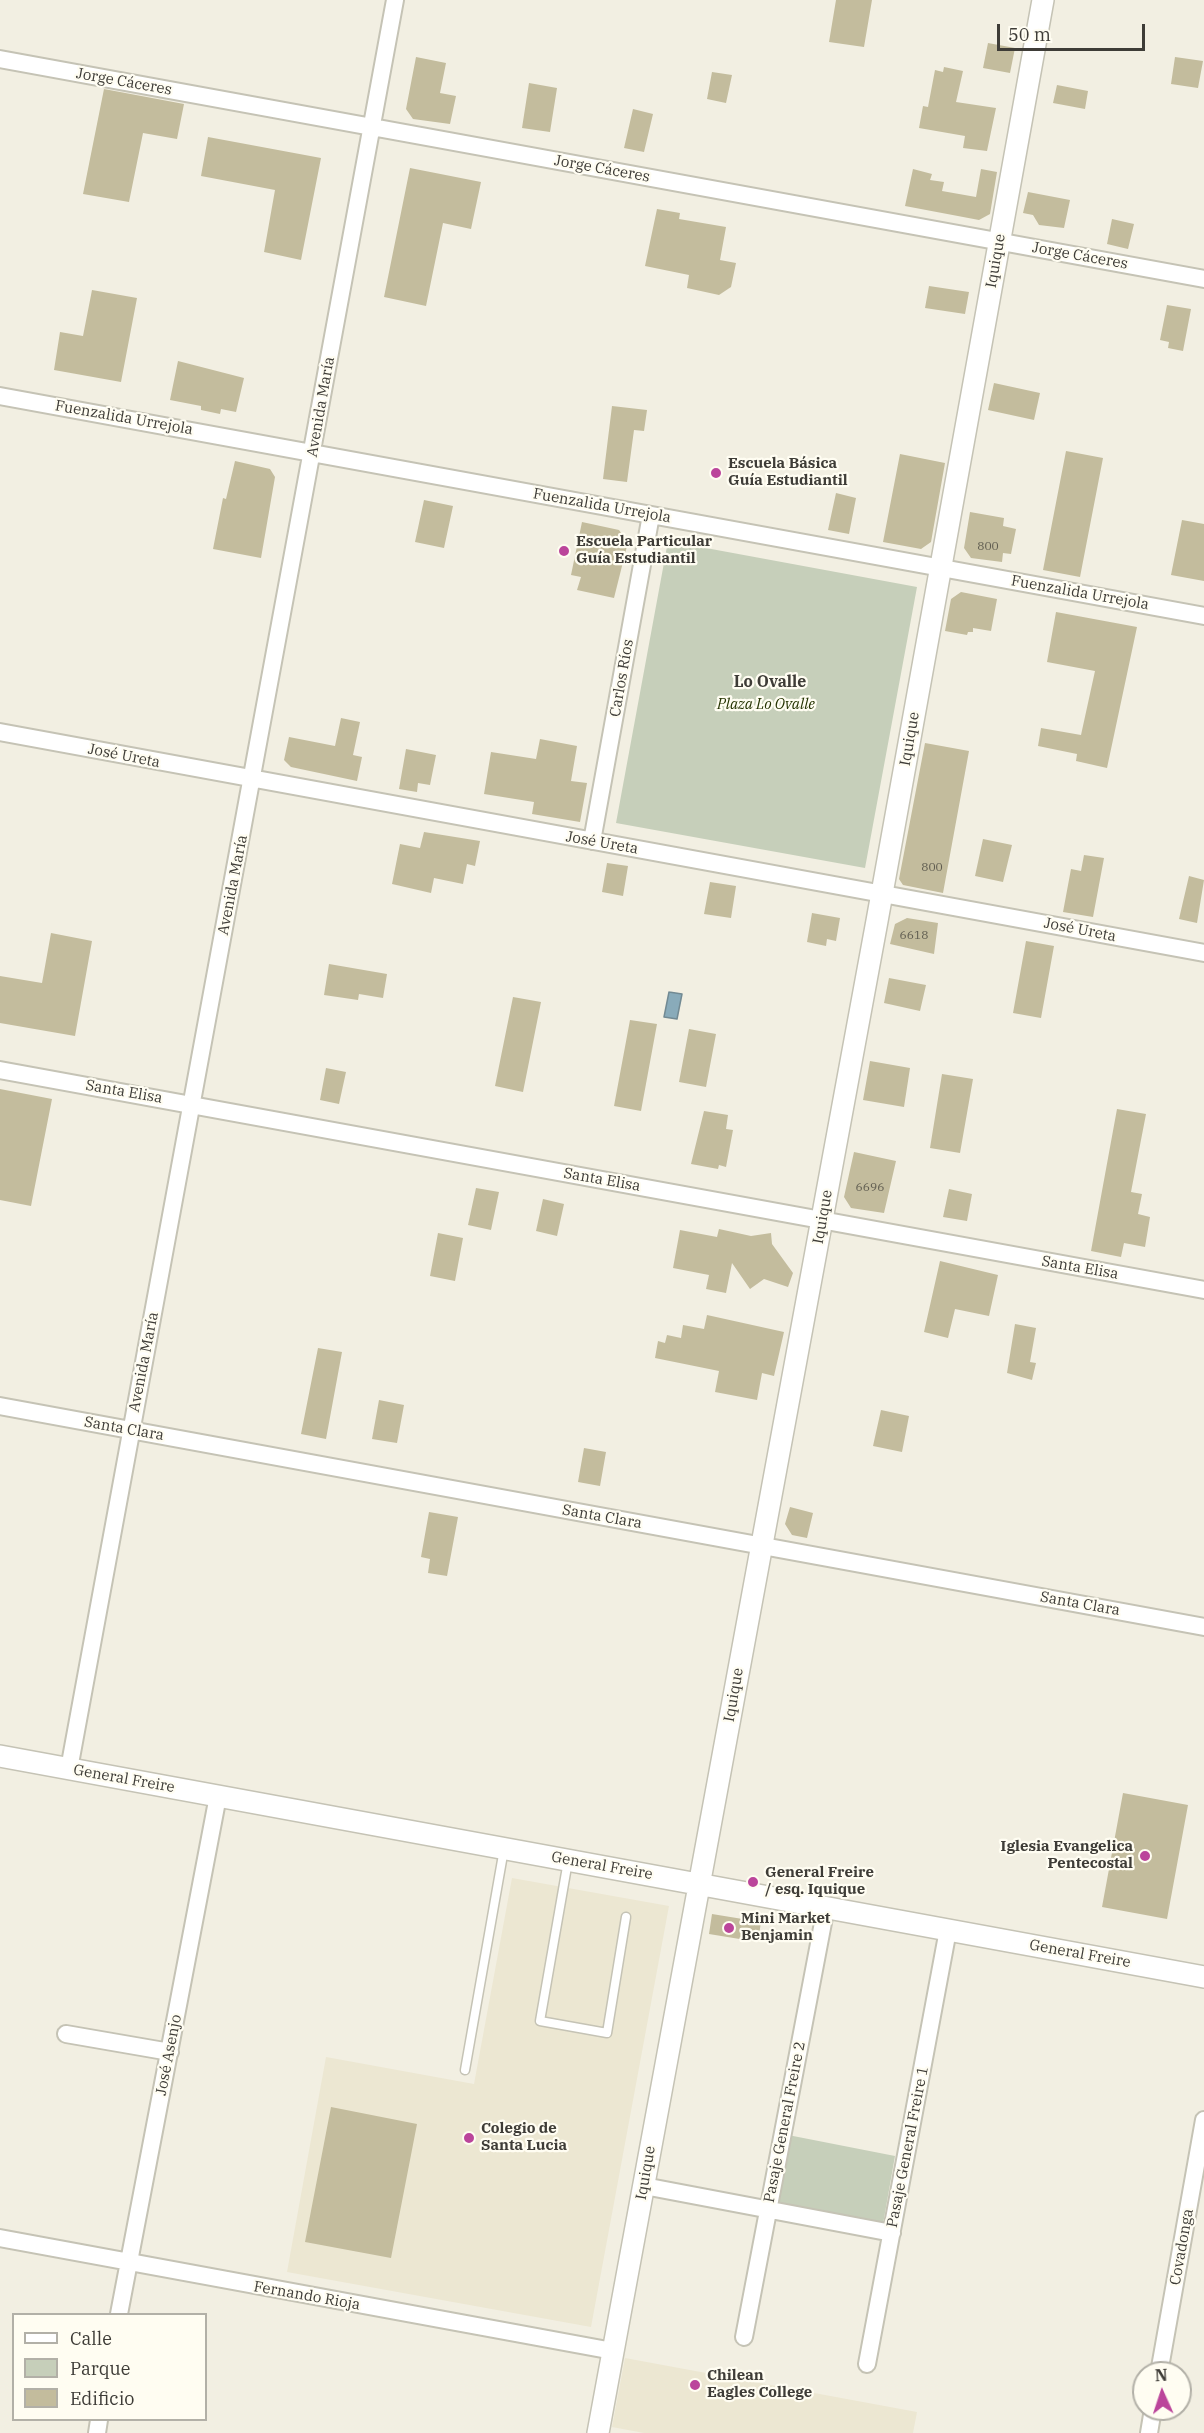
<!DOCTYPE html>
<meta charset="utf-8">
<style>
body{margin:0}
#map{position:relative;width:1204px;height:2433px;overflow:hidden;background:#f2efe2;font-family:"IBM Plex Serif",serif}
canvas{display:block}
.legend{position:absolute;left:12px;top:2313px;width:195px;height:108px;box-sizing:border-box;background:#fffdf2;border:2px solid #b2b0a7;margin:0;padding:8px 10px;list-style:none;font-size:18px;color:#3e3c37}
.legend li{display:flex;align-items:center;gap:12px;height:30px}
.legend b{width:30px;border:2px solid #b2b0a7}
.north{position:absolute;left:1132px;top:2361px;width:60px;height:60px;box-sizing:border-box;background:#fffdf2;border:2px solid #b2b0a7;border-radius:50%;rotate:357deg;font-size:16px;font-weight:700;line-height:24px;text-align:center;color:#3e3c37}
.north::after{content:'';display:block;margin:auto;width:21px;height:27px;background:#bb459b;clip-path:polygon(50% 0,100% 100%,50% 72%,0 100%)}
.scale{position:absolute;left:997px;top:24px;width:148px;height:27px;box-sizing:border-box;border:3px solid #3e3c37;border-top:0;padding-left:8px;font-size:18px;line-height:21px;white-space:nowrap;color:#3e3c37;-webkit-text-stroke:4px #fffdf2;paint-order:stroke}
</style>
<div id="map">
<canvas width="1204" height="2433"></canvas>
<ul class="legend">
<li><b style="height:8px;background:#fff"></b>Calle</li>
<li><b style="height:16px;background:#c6cfba"></b>Parque</li>
<li><b style="height:16px;background:#c3bc9d"></b>Edificio</li>
</ul>
<div class="north">N</div>
<div class="scale">50 m</div>
</div>
<script>
const c = document.querySelector('canvas').getContext('2d');
c.lineJoin = 'round';
function fillPath(path, color) {
  c.fillStyle = color;
  c.fill(path, 'evenodd');
}
function toPath(rows) {
  const path = new Path2D();
  for (const r of rows) {
    path.moveTo(r[0], r[1]);
    for (let i = 2; i < r.length; i += 2) path.lineTo(r[i], r[i + 1]);
  }
  return path;
}
function trace(path, color, width, dash) {
  c.strokeStyle = color;
  c.lineWidth = width;
  c.lineCap = dash ? 'butt' : 'round';
  c.setLineDash(dash || []);
  c.stroke(path);
}
function drawText(font, color, halo, rows, align = 'center') {
  c.font = font + ' "IBM Plex Serif",serif';
  c.lineWidth = 4.5;
  c.setLineDash([]);
  c.textBaseline = 'middle';
  c.strokeStyle = halo;
  c.fillStyle = color;
  for (const [text, x, y, turn = 0] of rows) {
    c.save();
    c.translate(x, y);
    c.rotate((+turn || 0) * Math.PI / 180);
    c.textAlign = isNaN(turn) ? turn : align;
    if (halo) c.strokeText(text, 0, 0);
    c.fillText(text, 0, 0);
    c.restore();
  }
}
const built = toPath([
 [512,1878,669,1906,591,2327,287,2272,326,2057,474,2084],
 [625,2358,917,2412,913,2433,644,2433,612,2427]
]);
const green = toPath([
 [668,541,917,587,865,868,616,823],
 [788,2135,895,2156,883,2224,775,2205]
]);
const water = toPath([
 [669,992,682,994,677,1019,664,1017,669,992]
]);
const building = toPath([
 [836,0,872,0,864,47,829,42],
 [988,43,1015,48,1010,73,983,68],
 [416,57,446,63,440,93,456,96,450,124,413,119,406,109],
 [1175,57,1203,61,1198,88,1171,84],
 [944,67,963,71,956,102,996,108,987,151,963,148,965,136,919,128,923,106,928,107,935,70,943,72],
 [712,72,732,75,726,103,707,99],
 [529,83,557,88,550,132,522,128],
 [1057,85,1088,91,1085,109,1053,103],
 [104,89,184,104,177,139,143,133,129,202,83,194],
 [633,109,653,114,644,152,624,148],
 [208,137,321,158,301,260,264,252,275,190,201,176],
 [410,168,481,182,471,229,443,223,426,306,384,297],
 [913,169,932,174,930,180,944,182,942,191,976,197,981,169,997,172,990,214,979,220,905,206],
 [1028,192,1070,200,1064,228,1039,225,1033,215,1023,213],
 [657,209,680,213,679,219,726,227,720,260,736,263,731,287,719,295,687,288,689,275,645,266],
 [1112,219,1134,224,1128,249,1107,244],
 [929,286,969,292,965,314,925,308],
 [92,290,137,298,121,382,54,370,60,332,83,336],
 [1167,305,1191,309,1183,351,1168,348,1169,342,1160,340],
 [178,361,244,378,236,412,221,409,220,414,201,410,201,406,170,400],
 [994,383,1040,393,1034,420,988,410],
 [612,406,647,410,644,431,634,430,627,482,603,479],
 [1066,451,1103,458,1080,577,1043,570],
 [900,454,945,463,931,542,921,549,883,542],
 [235,461,270,469,275,477,261,558,213,549,223,498,226,499],
 [836,493,856,498,849,534,828,530],
 [424,500,453,506,444,548,415,542],
 [970,512,1004,518,1003,526,1016,529,1011,554,1003,553,1002,562,971,558,964,548],
 [1182,520,1204,524,1204,581,1171,575],
 [582,522,619,530,628,542,614,598,577,590,581,577,571,575],
 [961,592,997,599,991,631,973,628,973,632,968,632,967,635,945,631,951,599],
 [1056,612,1137,627,1107,768,1076,761,1077,754,1038,746,1041,728,1081,735,1095,671,1047,662],
 [341,718,360,722,353,755,362,757,357,781,291,767,284,760,289,737,335,746],
 [540,739,577,746,571,781,587,783,580,822,532,814,534,802,484,794,491,752,536,759],
 [925,743,969,751,943,893,903,885,899,879],
 [406,749,436,755,430,785,418,783,417,792,399,789],
 [424,832,480,841,475,866,467,864,463,884,434,878,431,893,392,884,400,844,420,848],
 [983,839,1012,845,1003,882,975,876],
 [1084,855,1104,858,1093,917,1063,912,1071,869,1081,871],
 [607,863,628,866,623,896,602,892],
 [1189,876,1204,880,1197,923,1179,919],
 [710,882,736,886,731,918,704,914],
 [812,913,840,918,836,941,827,939,826,946,807,942],
 [907,918,938,923,934,954,890,944,895,924],
 [51,933,92,941,75,1036,0,1023,0,976,42,983],
 [1026,941,1054,946,1041,1018,1013,1013],
 [329,964,387,974,383,998,359,994,358,1000,324,995],
 [889,978,926,985,920,1011,884,1003],
 [513,997,541,1002,523,1092,495,1086],
 [630,1020,657,1024,641,1111,614,1106],
 [689,1029,716,1034,706,1087,679,1082],
 [870,1061,910,1068,904,1107,863,1100],
 [326,1068,346,1072,339,1104,320,1100],
 [942,1074,973,1079,960,1153,930,1148],
 [0,1089,52,1099,31,1206,0,1200],
 [1117,1109,1146,1114,1131,1192,1142,1194,1138,1214,1150,1217,1145,1247,1124,1243,1121,1257,1091,1251],
 [704,1111,728,1115,726,1129,733,1130,726,1167,719,1165,718,1169,691,1164],
 [854,1152,896,1161,884,1213,851,1208,844,1197],
 [476,1188,499,1192,491,1230,468,1225],
 [949,1189,972,1194,967,1221,943,1217],
 [543,1199,564,1204,557,1236,536,1231],
 [719,1229,751,1236,771,1233,772,1244,793,1273,788,1287,764,1279,750,1289,732,1263,726,1293,706,1289,709,1275,673,1268,680,1230,717,1237],
 [438,1233,463,1238,455,1281,430,1276],
 [940,1261,998,1275,989,1316,955,1309,948,1338,924,1332],
 [707,1315,784,1332,774,1376,762,1373,757,1400,715,1392,719,1371,655,1358,658,1341,665,1343,667,1335,681,1338,683,1325,704,1329],
 [1015,1324,1036,1328,1030,1362,1036,1363,1032,1380,1007,1373],
 [318,1348,342,1352,326,1439,301,1434],
 [379,1400,404,1405,397,1443,372,1439],
 [881,1410,909,1416,902,1452,873,1446],
 [584,1448,606,1452,600,1486,578,1482],
 [790,1507,813,1513,807,1538,792,1535,785,1524],
 [429,1512,458,1517,447,1576,428,1573,430,1559,421,1557],
 [1123,1793,1188,1805,1167,1919,1102,1907],
 [712,1914,761,1922,758,1942,709,1934],
 [331,2107,417,2124,391,2258,305,2242]
]);
const service = toPath([
 [568,1861,540,2021,607,2033,626,1917],
 [465,2070,504,1849]
]);
const minor = toPath([
 [0,59,1204,279],
 [0,396,1204,616],
 [0,732,1204,953],
 [592,841,651,515],
 [0,1070,1204,1290],
 [0,1406,1204,1627],
 [69,1769,395,0],
 [66,2034,170,2052],
 [644,2186,892,2233],
 [0,2238,613,2351],
 [119,2314,218,1796],
 [744,2337,826,1907],
 [867,2364,948,1930],
 [1159,2373,1204,2120],
 [97,2433,99,2420],
 [1149,2433,1153,2409]
]);
const tertiary = toPath([
 [0,1756,1204,1977],
 [598,2433,877,921,1043,0]
]);
const markers = [
 [716,473,6,"#bb459b"],
 [564,551,6,"#bb459b"],
 [1145,1856,6,"#bb459b"],
 [753,1882,6,"#bb459b"],
 [729,1928,6,"#bb459b"],
 [469,2138,6,"#bb459b"],
 [695,2385,6,"#bb459b"]
];
const numberNames = [
 ["800",988,547],
 ["800",932,868],
 ["6618",914,936],
 ["6696",870,1188]
];
const streetNames = [
 ["Jorge Cáceres",124,82,10],
 ["Jorge Cáceres",602,169,10],
 ["Jorge Cáceres",1080,256,10],
 ["Iquique",996,261,-80],
 ["Avenida María",321,407,-80],
 ["Fuenzalida Urrejola",124,418,10],
 ["Fuenzalida Urrejola",602,506,10],
 ["Fuenzalida Urrejola",1080,593,10],
 ["Carlos Ríos",622,678,-80],
 ["Iquique",910,739,-80],
 ["José Ureta",124,756,11],
 ["José Ureta",602,843,10],
 ["Avenida María",233,885,-79],
 ["José Ureta",1080,930,11],
 ["Santa Elisa",124,1092,10],
 ["Santa Elisa",602,1180,10],
 ["Iquique",823,1217,-80],
 ["Santa Elisa",1080,1268,10],
 ["Avenida María",144,1362,-79],
 ["Santa Clara",124,1429,10],
 ["Santa Clara",602,1517,10],
 ["Santa Clara",1080,1604,10],
 ["Iquique",734,1695,-80],
 ["General Freire",124,1779,10],
 ["General Freire",602,1866,10],
 ["General Freire",1080,1954,10],
 ["José Asenjo",169,2055,-79],
 ["Pasaje General Freire 2",785,2122,-79],
 ["Pasaje General Freire 1",908,2147,-79],
 ["Iquique",646,2173,-80],
 ["Covadonga",1182,2247,-80],
 ["Fernando Rioja",307,2296,10]
];
const poiNames = [
 ["Escuela Básica",728,464],
 ["Guía Estudiantil",728,481],
 ["Escuela Particular",576,542],
 ["Guía Estudiantil",576,559],
 ["Iglesia Evangelica",1133,1847,"right"],
 ["Pentecostal",1133,1864,"right"],
 ["General Freire",765,1873],
 ["/ esq. Iquique",765,1890],
 ["Mini Market",741,1919],
 ["Benjamin",741,1936],
 ["Colegio de",481,2129],
 ["Santa Lucia",481,2146],
 ["Chilean",707,2376],
 ["Eagles College",707,2393]
];
const parkNames = [
 ["Plaza Lo Ovalle",766,705]
];
const neighbourhoodNames = [
 ["Lo Ovalle",770,682]
];
fillPath(built, '#ece7d2');
fillPath(green, '#c6cfba');
fillPath(water, '#89abba');
trace(water, '#728a93', 1.5);
fillPath(building, '#c3bc9d');
trace(service, '#c5c3b5', 11);
trace(minor, '#c5c3b5', 20);
trace(tertiary, '#c5c3b5', 24);
trace(service, '#fff', 8);
trace(minor, '#fff', 16);
trace(tertiary, '#fff', 21);
for (const [x, y, r, color] of markers) {
  const dot = new Path2D();
  dot.arc(x, y, r, 0, 2 * Math.PI);
  c.fillStyle = color;
  c.fill(dot);
  trace(dot, '#fffdf2', 2);
}
drawText('12px', '#5f5c50', null, numberNames);
drawText('15px', '#3e3c37', '#fffdf2', streetNames);
drawText('bold 15px', '#3e3c37', '#fffdf2', poiNames, 'left');
drawText('italic 15px', '#243301', '#fffdf2', parkNames);
drawText('bold 16px', '#3e3c37', '#fffdf2', neighbourhoodNames);
</script>
